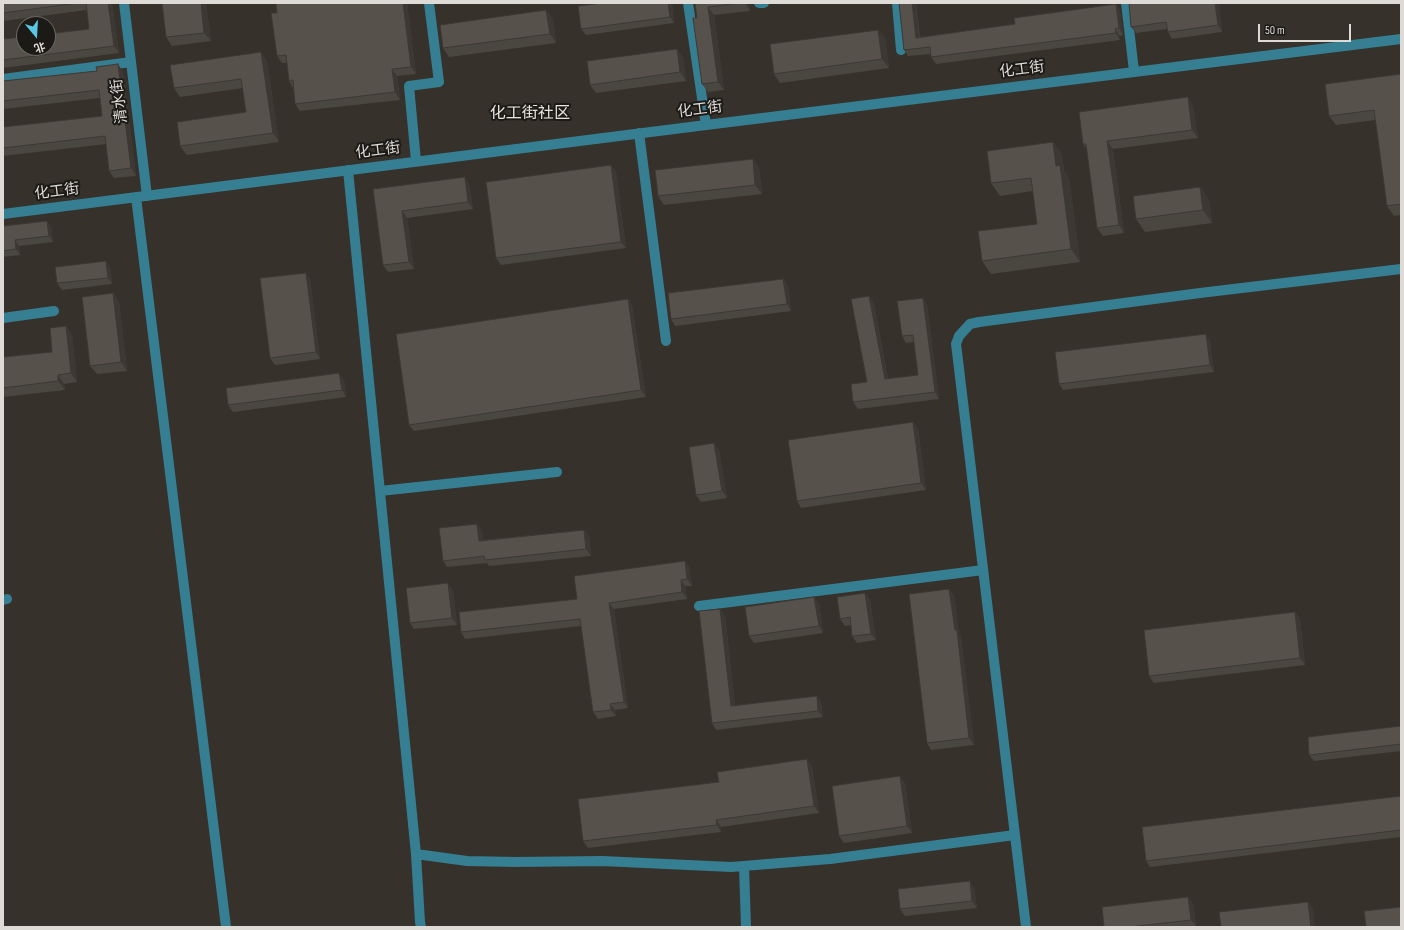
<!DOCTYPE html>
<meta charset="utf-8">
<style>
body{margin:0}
#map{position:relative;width:1404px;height:930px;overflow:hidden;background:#36322b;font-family:"Sofia Sans Condensed","Noto Sans SC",sans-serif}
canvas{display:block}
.frame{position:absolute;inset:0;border:4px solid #dedbd7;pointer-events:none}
.north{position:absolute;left:16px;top:16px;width:40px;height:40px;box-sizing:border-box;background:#1c1a17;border:1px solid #6a6764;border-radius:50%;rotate:162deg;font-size:11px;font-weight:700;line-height:16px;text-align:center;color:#dedbd7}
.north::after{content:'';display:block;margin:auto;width:14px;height:18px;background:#5ac8e5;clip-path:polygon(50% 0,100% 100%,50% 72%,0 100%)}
.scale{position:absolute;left:1258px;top:24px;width:93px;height:18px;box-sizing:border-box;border:2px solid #dedbd7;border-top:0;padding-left:5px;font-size:12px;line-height:14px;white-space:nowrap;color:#dedbd7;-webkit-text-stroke:3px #1c1a17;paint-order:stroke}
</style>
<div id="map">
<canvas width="1404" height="930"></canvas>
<div class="frame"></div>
<div class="north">北</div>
<div class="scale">50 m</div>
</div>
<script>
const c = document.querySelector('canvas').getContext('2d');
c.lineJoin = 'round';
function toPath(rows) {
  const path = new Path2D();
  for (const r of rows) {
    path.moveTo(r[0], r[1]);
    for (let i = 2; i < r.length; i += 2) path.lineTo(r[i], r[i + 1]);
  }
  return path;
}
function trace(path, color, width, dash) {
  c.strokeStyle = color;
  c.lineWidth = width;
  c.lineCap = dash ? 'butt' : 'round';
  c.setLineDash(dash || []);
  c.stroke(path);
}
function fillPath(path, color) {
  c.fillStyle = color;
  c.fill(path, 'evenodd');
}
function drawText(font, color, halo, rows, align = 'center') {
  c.font = font + ' "Sofia Sans Condensed","Noto Sans SC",sans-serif';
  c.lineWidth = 4;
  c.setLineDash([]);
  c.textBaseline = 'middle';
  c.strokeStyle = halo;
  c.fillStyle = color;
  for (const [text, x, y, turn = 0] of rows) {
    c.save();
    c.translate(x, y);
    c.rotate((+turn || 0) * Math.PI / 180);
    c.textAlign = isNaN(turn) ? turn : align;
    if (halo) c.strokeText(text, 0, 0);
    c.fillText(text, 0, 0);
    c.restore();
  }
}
const minor = toPath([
 [124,3,147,196],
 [688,3,706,125],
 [759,3,764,3],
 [897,3,901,50],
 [1126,3,1134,71],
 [3,79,131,62],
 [639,133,666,341],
 [416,161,409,86,439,82,429,3],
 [348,170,416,854,467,861,516,862,602,861,731,867,830,859,1015,835],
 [136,197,226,927],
 [3,214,706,125,1401,39],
 [3,318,54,311],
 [380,491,557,472],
 [3,600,7,599],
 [699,606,983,570],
 [416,854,420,922,421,927],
 [744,866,746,927],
 [1026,927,957,352,956,344,959,336,970,324,979,322,1200,293,1401,269]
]);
const wall = toPath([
 [3,3,112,3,119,53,3,68,3,39,89,29,87,10,3,21],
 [162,3,206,3,211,41,172,46,166,37],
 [276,3,407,3,416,74,397,76,400,100,300,111,295,104,293,88,289,81,287,63,282,63,277,56,277,13],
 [672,3,674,23,586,35,581,29],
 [695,3,749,3,750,11,714,15,724,90,708,92,702,84,697,18],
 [899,3,916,3,920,37,1015,24,1116,4,1120,11,1123,35,1120,36,1120,40,936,64,931,57,931,54,908,56,904,50],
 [1219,3,1222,32,1172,39,1168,32,1167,29,1136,33,1131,27],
 [546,10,553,19,556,43,449,57,443,48],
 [878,30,885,38,889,68,780,83,774,74],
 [677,49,683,58,686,81,596,93,590,85],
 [267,61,279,142,187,155,180,146,246,112,243,88,180,97,174,88],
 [123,72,136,176,114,178,109,171,106,144,3,156,3,127,102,116,100,98,3,109,3,81],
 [1401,74,1401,215,1394,216,1387,206,1376,120,1336,125,1329,116],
 [1193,106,1198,138,1113,149,1124,233,1103,236,1097,228,1087,149,1083,144],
 [1053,142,1062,155,1064,171,1069,178,1080,262,991,274,982,261,1037,224,1033,191,1000,196,991,183],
 [753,159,759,168,762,194,664,205,658,196],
 [611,165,616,172,626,248,501,265,496,258],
 [469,184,473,209,407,218,414,269,388,272,383,265,373,189],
 [1200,187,1209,200,1212,223,1145,232,1136,219],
 [3,226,51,227,53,242,19,246,20,255,3,257],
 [110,267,112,284,62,290,57,283],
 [310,279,320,359,275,365,270,358],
 [788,285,791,311,675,326,671,319],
 [113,293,119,302,127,371,97,374,90,366],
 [869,296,874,303,888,379,918,375,914,342,906,343,902,336,927,305,939,399,858,409,853,402,867,382],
 [628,299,632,306,646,397,414,431,409,425],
 [66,326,72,335,77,382,64,384,65,390,3,397,3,357,52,352],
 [1210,340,1214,372,1063,390,1059,384],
 [344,380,346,397,233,412,228,405],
 [913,422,918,429,926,490,801,508,797,501],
 [714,443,719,450,727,498,701,502,696,495],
 [584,530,589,536,591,556,489,566,487,563,447,567,443,561,482,531,483,540],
 [685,561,689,567,692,586,685,586,687,599,614,609,628,708,615,710,616,716,598,719,593,712,581,626,465,639,461,632,577,599],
 [453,590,457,625,414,629,410,623],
 [865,593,870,600,876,640,857,643,852,636,851,625,845,626,840,619],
 [954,595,959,634,961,636,974,745,931,750,927,743],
 [819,603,823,633,754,643,749,636],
 [1295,612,1300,619,1305,665,1154,683,1149,676],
 [725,615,735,706,817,696,821,703,823,717,716,730,712,723],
 [1401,726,1401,751,1314,761,1309,755],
 [812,766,819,813,721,827,721,832,588,848,583,841,719,782],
 [905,783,912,833,844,843,839,836],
 [1401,796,1401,837,1150,867,1146,861],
 [974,888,977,908,905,916,900,909],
 [1188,897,1193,904,1196,926,1190,927,1104,927]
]);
const shadedWall = toPath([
 [108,3,112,3,119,53,114,46],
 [201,3,206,3,211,41,204,33],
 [403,3,407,3,416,74,411,67],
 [668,3,672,3,674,23,670,17],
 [745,3,749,3,750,11],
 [912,3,916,3,920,44,916,38],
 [1215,3,1219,3,1222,32,1218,25],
 [1116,4,1120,11,1123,35,1119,28],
 [708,7,714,15,724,90,718,82],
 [546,10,553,19,556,43,550,34],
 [1115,29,1120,36,1120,40,1116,33],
 [878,30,885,38,889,68,882,59],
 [677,49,683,58,686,81,680,72],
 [261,52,267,61,279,142,273,133],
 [118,64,123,72,136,176,131,168],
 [392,69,397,76,400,100,395,92],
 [1188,97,1193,106,1198,138,1192,130],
 [1107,141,1113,149,1124,233,1119,225],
 [1053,142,1062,155,1064,171,1069,178,1080,262,1071,249,1056,166],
 [753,159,759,168,762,194,755,185],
 [611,165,616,172,626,248,621,242],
 [465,177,469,184,473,209,468,202],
 [1200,187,1209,200,1212,223,1203,210],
 [402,211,407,218,414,269,409,262],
 [47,221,51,227,53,242,49,236],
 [15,240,19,246,20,255,16,249],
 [106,261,110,267,112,284,108,278],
 [306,273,310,279,320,359,316,352],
 [783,279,788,285,791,311,787,304],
 [113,293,119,302,127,371,121,362],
 [869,296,874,303,889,386,885,379],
 [923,298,927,305,939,399,935,392],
 [628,299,632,306,646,397,641,390],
 [66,326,72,335,77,382,71,373],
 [1206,334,1210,340,1214,372,1210,365],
 [339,373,344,380,346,397,342,390],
 [58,375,64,384,65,390,58,381],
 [913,422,918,429,926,490,921,483],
 [714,443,719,450,727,498,722,491],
 [477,524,482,531,484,547,479,541],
 [584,530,589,536,591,556,586,549],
 [685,561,689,567,692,586,687,579],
 [681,580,685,586,687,599,682,592],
 [448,583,453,590,457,625,452,618],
 [949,589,954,595,959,634,961,636,974,745,969,738],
 [865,593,870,600,876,640,871,634],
 [814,597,819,603,823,633,819,626],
 [609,603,614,609,628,708,624,702],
 [720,609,725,615,736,713,731,706],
 [1295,612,1300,619,1305,665,1300,658],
 [817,696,821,703,823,717,818,711],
 [610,704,615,710,616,716,611,710],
 [807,759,812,766,819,813,814,806],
 [900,776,905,783,912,833,907,826],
 [716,820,721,827,721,832,717,825],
 [970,881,974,888,977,908,972,901],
 [1188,897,1193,904,1196,926,1191,920],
 [1308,902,1313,908,1315,927,1311,927]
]);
const building = toPath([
 [3,3,77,3,3,13,3,3],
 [86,3,108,3,114,46,3,60,3,39,24,37,24,48,48,48,48,34,89,29,86,3],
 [162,3,201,3,204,33,166,37,162,3],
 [276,3,403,3,411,67,392,69,395,92,295,104,293,80,289,81,286,55,277,56,271,13,277,13,276,3],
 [603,3,668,3,670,17,581,29,578,6,603,3],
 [695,3,740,3,708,7,718,82,702,84,693,18,697,18,695,3],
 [899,3,912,3,916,38,1015,24,1014,18,1116,4,1119,28,1115,29,1116,33,931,57,930,47,904,50,899,3],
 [1129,3,1215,3,1218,25,1168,32,1166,22,1131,27,1129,3],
 [546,10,550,34,443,48,440,25,546,10],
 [878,30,882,59,774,74,770,44,878,30],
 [677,49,680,72,590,85,587,61,677,49],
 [261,52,273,133,180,146,177,122,246,112,241,79,174,88,170,65,261,52],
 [118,64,131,168,109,171,105,136,3,148,3,127,102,116,99,90,3,101,3,81,97,71,96,67,118,64],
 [1401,74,1401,204,1387,206,1374,110,1329,116,1325,84,1401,74],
 [1188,97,1192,130,1107,141,1119,225,1097,228,1086,144,1083,144,1079,112,1188,97],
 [1053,142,1056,166,1060,165,1071,249,982,261,978,231,1037,224,1031,178,991,183,987,151,1053,142],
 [753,159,755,185,658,196,655,170,753,159],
 [611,165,621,242,496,258,486,182,611,165],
 [465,177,468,202,402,211,409,262,383,265,373,189,465,177],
 [1200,187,1203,210,1136,219,1133,196,1200,187],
 [47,221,49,236,15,240,16,249,3,251,3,226,47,221],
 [106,261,108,278,57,283,55,267,106,261],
 [306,273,316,352,270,358,260,278,306,273],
 [783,279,787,304,671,319,668,293,783,279],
 [113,293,121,362,90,366,82,297,113,293],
 [869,296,885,379,918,375,913,335,902,336,897,301,923,298,935,392,853,402,851,384,867,382,851,299,869,296],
 [628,299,641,390,409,425,396,334,628,299],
 [66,326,71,373,58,375,58,381,3,388,3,357,52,352,50,328,66,326],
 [1206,334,1210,365,1059,384,1055,352,1206,334],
 [339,373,342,390,228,405,226,388,339,373],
 [913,422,921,483,797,501,788,440,913,422],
 [714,443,722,491,696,495,689,447,714,443],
 [477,524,479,541,584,530,586,549,485,560,484,556,443,561,439,528,477,524],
 [685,561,687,579,681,580,682,592,609,603,624,702,610,704,611,710,593,712,580,619,461,632,459,612,577,599,574,576,685,561],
 [448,583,452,618,410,623,406,588,448,583],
 [949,589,955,630,957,630,969,738,927,743,909,594,949,589],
 [865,593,871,634,852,636,850,617,840,619,837,597,865,593],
 [814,597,819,626,749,636,745,607,814,597],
 [720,609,731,706,817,696,818,711,712,723,699,611,720,609],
 [1295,612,1300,658,1149,676,1144,630,1295,612],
 [1401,726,1401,744,1309,755,1308,737,1401,726],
 [807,759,814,806,716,820,717,825,583,841,578,799,719,782,717,772,807,759],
 [900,776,907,826,839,836,832,786,900,776],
 [1401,796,1401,830,1146,861,1142,827,1401,796],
 [970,881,972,901,900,909,898,889,970,881],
 [1188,897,1191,920,1129,927,1104,927,1102,907,1188,897],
 [1308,902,1311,927,1221,927,1219,912,1308,902],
 [1401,907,1401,927,1366,927,1364,911,1401,907]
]);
const streetNames = [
 ["化工街",1022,70,-7],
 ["清水街",120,101,-97],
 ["化工街",700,110,-7],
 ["化工街",378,151,-7],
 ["化工街",57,192,-7]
];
const neighbourhoodNames = [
 ["化工街社区",530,114]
];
trace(minor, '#367e91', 10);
fillPath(wall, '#4a4640');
fillPath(shadedWall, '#3c3934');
fillPath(building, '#56514a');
trace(building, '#3c3934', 1);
drawText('15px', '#dedbd7', '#1c1a17', streetNames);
drawText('16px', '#e9e3db', '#1c1a17', neighbourhoodNames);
</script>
